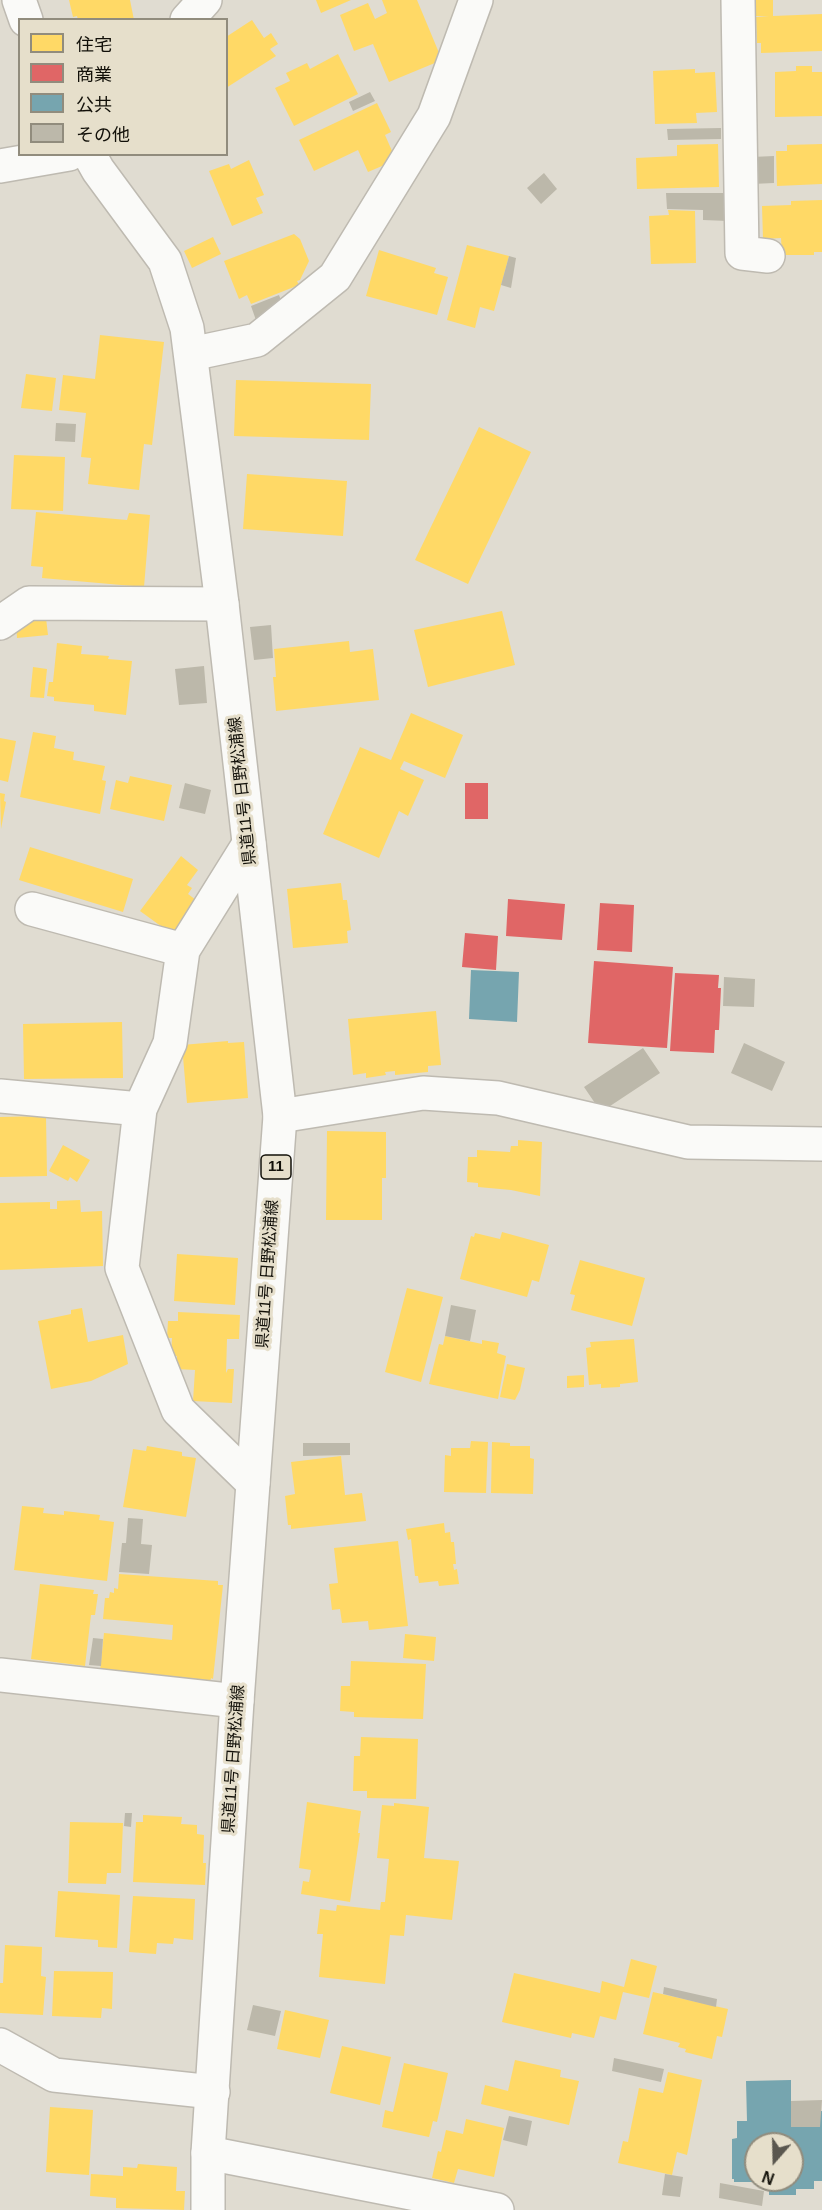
<!DOCTYPE html>
<meta charset="utf-8">
<style>
body{margin:0}
#map{position:relative;width:822px;height:2210px;overflow:hidden;background:#e0dcd1;font-family:Helvetica,"Noto Sans JP",sans-serif}
canvas{display:block}
.legend{position:absolute;left:18px;top:18px;width:210px;height:138px;box-sizing:border-box;background:#e6dfcb;border:2px solid #918c7d;margin:0;padding:8px 10px;list-style:none;font-size:18px;color:#121009}
.legend li{display:flex;align-items:center;gap:12px;height:30px}
.legend b{width:30px;border:2px solid #918c7d}
.north{position:absolute;left:744px;top:2132px;width:60px;height:60px;box-sizing:border-box;background:#e6dfcb;border:2px solid #918c7d;border-radius:50%;rotate:200deg;font-size:16px;font-weight:700;line-height:24px;text-align:center;color:#121009}
.north::after{content:'';display:block;margin:auto;width:21px;height:27px;background:#5a574f;clip-path:polygon(50% 0,100% 100%,50% 72%,0 100%)}
</style>
<div id="map">
<canvas width="822" height="2210"></canvas>
<ul class="legend">
<li><b style="height:16px;background:#ffd966"></b>住宅</li>
<li><b style="height:16px;background:#e06666"></b>商業</li>
<li><b style="height:16px;background:#76a5af"></b>公共</li>
<li><b style="height:16px;background:#bcb8aa"></b>その他</li>
</ul>
<div class="north">N</div>
</div>
<script>
const c = document.querySelector('canvas').getContext('2d');
c.lineJoin = 'round';
function fillPath(path, color) {
  c.fillStyle = color;
  c.fill(path, 'evenodd');
}
function toPath(rows) {
  const path = new Path2D();
  for (const r of rows) {
    path.moveTo(r[0], r[1]);
    for (let i = 2; i < r.length; i += 2) path.lineTo(r[i], r[i + 1]);
  }
  return path;
}
function trace(path, color, width, dash) {
  c.strokeStyle = color;
  c.lineWidth = width;
  c.lineCap = dash ? 'butt' : 'round';
  c.setLineDash(dash || []);
  c.stroke(path);
}
function drawText(font, color, halo, rows, align = 'center') {
  c.font = font + ' Helvetica,"Noto Sans JP",sans-serif';
  c.lineWidth = 6;
  c.setLineDash([]);
  c.textBaseline = 'middle';
  c.strokeStyle = halo;
  c.fillStyle = color;
  for (const [text, x, y, turn = 0] of rows) {
    c.save();
    c.translate(x, y);
    c.rotate((+turn || 0) * Math.PI / 180);
    c.textAlign = isNaN(turn) ? turn : align;
    if (halo) c.strokeText(text, 0, 0);
    c.fillText(text, 0, 0);
    c.restore();
  }
}
const homes = toPath([
 [69,0,130,0,134,20,78,20,77,16,73,17],
 [316,0,351,0,321,13],
 [382,0,417,0,442,60,389,82,373,44,354,51,340,15,368,3,375,19,387,13],
 [750,0,773,0,773,16,822,14,822,51,761,53,761,43,757,43,756,17,769,16,750,16],
 [252,20,264,38,271,33,278,44,270,49,276,56,226,88,226,37],
 [338,54,358,94,294,126,275,88,290,81,286,73,307,63,310,69],
 [796,66,812,66,812,72,822,72,822,116,775,117,775,72,796,71],
 [695,69,695,73,715,72,717,112,696,113,697,123,655,124,653,71],
 [377,103,391,132,385,135,396,160,368,172,358,150,314,171,299,140],
 [718,144,719,187,637,189,636,158,677,156,677,145],
 [822,144,822,184,777,186,776,151,787,151,787,145],
 [249,160,264,195,256,198,263,213,232,226,209,171,229,164,231,169],
 [822,200,822,252,814,252,814,255,782,255,781,238,763,239,762,206,791,205,791,201],
 [668,210,695,211,696,263,651,264,649,216,669,215],
 [294,234,300,239,309,261,300,280,297,281,299,285,251,304,247,295,239,299,224,261],
 [213,237,221,254,192,268,184,251],
 [467,245,509,256,494,311,480,307,475,328,447,320],
 [379,250,436,268,434,273,448,277,437,315,366,296],
 [100,335,164,342,152,445,144,444,139,490,88,484,91,458,81,457,86,413,59,410,63,375,95,379],
 [26,374,56,378,52,411,21,408],
 [236,380,371,384,369,440,234,436],
 [479,427,531,452,468,584,415,560],
 [14,455,65,457,63,511,11,509],
 [247,474,347,481,343,536,243,529],
 [36,512,127,520,129,513,150,515,144,587,42,578,43,567,31,566],
 [502,611,515,665,428,687,414,630],
 [46,618,48,635,17,638,16,621],
 [349,641,350,652,373,649,379,700,276,711,273,677,276,677,274,649],
 [57,643,82,646,81,654,109,656,108,659,132,661,126,715,94,711,94,705,54,701,54,697,47,696,49,682,53,682],
 [33,667,47,669,44,698,30,697],
 [411,713,463,735,445,778,404,761,400,769,424,780,408,816,399,811,379,858,323,834,360,747,391,760],
 [33,732,56,736,54,748,74,752,73,760,105,766,102,780,106,781,100,814,20,797],
 [0,738,16,741,8,782,0,780],
 [130,776,172,785,164,821,110,809,116,780,128,783],
 [0,793,5,794,4,801,6,802,1,829],
 [30,847,133,879,123,912,19,880],
 [181,856,198,870,187,885,192,888,188,894,200,903,176,937,140,911],
 [341,883,343,900,347,900,351,930,347,931,348,943,293,948,287,889],
 [436,1011,441,1065,428,1066,428,1072,395,1075,395,1071,385,1072,386,1075,366,1078,366,1073,353,1075,348,1019],
 [122,1022,123,1078,24,1079,23,1024],
 [228,1041,228,1043,244,1042,248,1098,187,1103,182,1045],
 [46,1116,47,1176,0,1177,0,1117],
 [327,1131,386,1132,386,1178,382,1178,382,1220,326,1220],
 [518,1140,542,1142,540,1196,511,1190,478,1187,478,1183,467,1182,468,1157,477,1157,477,1150,510,1152,511,1146,518,1146],
 [63,1145,90,1160,77,1182,70,1177,68,1181,49,1171],
 [80,1200,81,1212,102,1211,103,1266,0,1270,0,1203,50,1202,50,1209,57,1209,57,1201],
 [502,1232,549,1245,539,1282,532,1280,527,1297,460,1279,471,1236,474,1237,475,1233,500,1239],
 [177,1254,238,1258,235,1305,174,1301],
 [580,1260,645,1278,632,1326,571,1310,575,1295,570,1294],
 [407,1288,443,1297,421,1382,385,1372],
 [82,1308,88,1342,123,1335,128,1364,91,1381,51,1389,38,1321,71,1314,71,1310],
 [178,1312,240,1315,239,1339,227,1339,226,1373,228,1369,234,1369,232,1403,193,1401,195,1370,176,1369,177,1356,171,1356,172,1338,167,1338,168,1321,178,1321],
 [445,1336,482,1344,482,1340,499,1343,497,1353,506,1356,498,1399,429,1384,439,1344,443,1345],
 [634,1339,638,1382,620,1384,620,1387,601,1388,601,1384,589,1385,586,1348,591,1347,590,1342],
 [507,1364,525,1368,520,1390,515,1400,500,1397],
 [584,1375,584,1387,567,1388,567,1376],
 [471,1441,488,1442,486,1493,444,1492,445,1455,451,1456,451,1448,470,1448],
 [492,1442,510,1443,510,1446,530,1446,530,1458,534,1459,533,1494,491,1493],
 [147,1446,182,1452,182,1456,196,1458,186,1517,123,1507,133,1449,146,1451],
 [341,1456,345,1495,362,1493,366,1521,291,1529,291,1525,288,1525,285,1496,295,1494,291,1462],
 [22,1506,44,1508,43,1513,64,1515,64,1511,100,1515,99,1520,114,1522,107,1581,14,1570],
 [444,1523,445,1533,450,1532,451,1542,454,1542,456,1564,453,1564,454,1570,457,1569,459,1584,439,1586,438,1581,419,1583,418,1576,415,1576,411,1539,408,1540,406,1529],
 [398,1541,408,1626,369,1630,368,1621,342,1623,340,1609,332,1610,329,1584,338,1583,334,1548],
 [119,1574,218,1581,218,1585,223,1585,213,1679,211,1678,210,1684,177,1682,177,1677,100,1671,104,1633,172,1640,173,1625,103,1619,105,1598,109,1598,110,1592,114,1593,114,1588,118,1589],
 [40,1584,94,1590,93,1594,98,1594,95,1615,91,1615,85,1666,31,1659],
 [405,1634,436,1637,434,1661,403,1658],
 [351,1661,426,1664,423,1719,354,1717,354,1712,340,1711,341,1686,350,1686],
 [361,1737,418,1739,416,1799,367,1798,367,1791,353,1791,354,1756,360,1756],
 [307,1802,361,1811,358,1833,360,1833,350,1902,301,1894,303,1881,309,1882,311,1870,299,1868],
 [394,1803,429,1807,424,1858,459,1861,452,1920,406,1915,404,1936,390,1935,385,1984,319,1977,323,1934,317,1934,320,1909,336,1911,337,1905,380,1910,381,1902,385,1902,389,1859,377,1858,382,1805,394,1806],
 [143,1815,182,1817,181,1824,197,1825,197,1834,204,1835,203,1863,206,1863,205,1885,133,1882,136,1822,143,1822],
 [70,1822,123,1823,121,1873,107,1873,106,1884,68,1883],
 [58,1891,120,1895,117,1948,98,1947,98,1940,55,1937],
 [133,1896,195,1899,193,1940,174,1938,173,1944,157,1943,156,1954,129,1952],
 [5,1945,42,1947,41,1976,46,1977,43,2015,0,2013,0,1983,3,1983],
 [631,1959,657,1966,649,1998,623,1992,616,2020,600,2016,594,2038,572,2033,571,2038,502,2022,514,1973,600,1993,602,1981,624,1987],
 [54,1971,113,1972,112,2009,102,2008,101,2018,52,2016],
 [653,1992,728,2009,722,2037,717,2036,712,2059,685,2052,686,2049,678,2047,680,2043,643,2034],
 [285,2010,329,2020,320,2058,277,2049],
 [342,2046,391,2057,380,2105,330,2093],
 [515,2060,561,2070,560,2077,579,2081,569,2125,481,2104,485,2085,508,2091],
 [404,2063,448,2073,437,2122,433,2121,429,2137,382,2127,385,2110,393,2112],
 [668,2072,702,2080,687,2155,677,2152,672,2175,618,2163,623,2141,628,2142,639,2088,663,2093],
 [50,2107,93,2110,89,2175,46,2172],
 [466,2119,504,2128,494,2177,458,2169,454,2183,432,2178,438,2151,441,2152,446,2130,463,2134],
 [138,2164,177,2167,176,2191,185,2191,184,2210,116,2208,116,2198,90,2196,91,2174,123,2176,123,2167,137,2168]
]);
const shops = toPath([
 [465,783,488,783,488,819,465,819],
 [508,899,565,904,562,940,506,936],
 [600,903,634,905,632,952,597,950],
 [465,933,498,936,496,970,462,967],
 [594,961,673,967,667,1048,588,1043],
 [675,973,719,975,718,988,721,988,719,1030,715,1030,714,1053,670,1051]
]);
const public = toPath([
 [471,970,519,972,517,1022,469,1019],
 [791,2080,791,2127,820,2127,820,2111,822,2111,822,2181,814,2181,814,2189,796,2189,796,2195,769,2195,769,2180,792,2180,792,2144,756,2144,756,2182,734,2182,734,2179,732,2179,732,2139,737,2138,737,2121,747,2121,746,2081]
]);
const building = toPath([
 [370,92,375,101,353,111,349,102],
 [721,128,721,139,668,140,667,129],
 [774,156,774,183,752,184,752,157],
 [544,173,557,189,541,204,527,188],
 [666,193,728,193,728,221,703,220,703,210,667,209],
 [509,256,516,258,511,288,501,285],
 [279,295,283,306,257,323,251,306],
 [56,423,76,424,75,442,55,441],
 [271,625,273,658,254,660,250,627],
 [204,666,207,703,179,705,175,669],
 [185,783,211,790,205,814,179,808],
 [724,977,755,979,754,1007,723,1006],
 [744,1043,785,1062,772,1091,731,1073],
 [643,1048,660,1073,601,1112,584,1087],
 [451,1305,476,1310,470,1341,445,1336],
 [303,1443,350,1443,350,1455,303,1456],
 [128,1518,143,1519,141,1544,152,1545,149,1574,119,1572,122,1543,126,1543],
 [93,1638,103,1639,101,1666,89,1665],
 [125,1813,132,1813,131,1827,124,1826],
 [664,1987,717,1999,716,2007,663,1994],
 [253,2005,281,2011,275,2036,247,2030],
 [614,2058,664,2069,661,2082,612,2071],
 [822,2100,820,2127,791,2127,791,2101],
 [509,2116,532,2121,527,2146,503,2140],
 [665,2174,683,2177,680,2197,662,2195],
 [720,2183,764,2191,762,2206,719,2198]
]);
const minor = toPath([
 [738,0,742,253,768,256],
 [187,20,205,0],
 [0,166,69,154],
 [191,354,257,340,335,277,434,116,476,0],
 [0,623,29,603,222,604],
 [249,844,183,950,170,1043,140,1109,122,1268,178,1410,253,1483],
 [32,909,183,950],
 [0,1096,140,1109],
 [280,1116,423,1093,498,1098,688,1142,822,1144],
 [0,1675,237,1701],
 [0,2045,54,2075,213,2092],
 [208,2153,497,2210]
]);
const major = toPath([
 [19,0,26,20],
 [89,154,98,170,165,261,187,328,222,604,280,1116,237,1701,208,2153,208,2210]
]);
const shields = [
 [276,1167,30]
];
const shieldNames = [
 ["11",276,1167]
];
const streetNames = [
 ["県道11号 日野松浦線",243,791,-96],
 ["県道11号 日野松浦線",268,1274,-86],
 ["県道11号 日野松浦線",234,1759,-86]
];
fillPath(homes, '#ffd966');
fillPath(shops, '#e06666');
fillPath(public, '#76a5af');
fillPath(building, '#bcb8aa');
trace(minor, '#bebab1', 36);
trace(major, '#bebab1', 36);
trace(minor, '#fafaf8', 33);
trace(major, '#fafaf8', 33);
for (const [x, y, w] of shields) {
  const box = new Path2D();
  box.roundRect(x - w / 2, y - 12, w, 24, 4.5);
  c.fillStyle = '#e6dfcb';
  c.fill(box);
  trace(box, '#121009', 1.5);
}
drawText('bold 15px', '#121009', null, shieldNames);
drawText('16px', '#121009', '#e6dfcb', streetNames);
</script>
